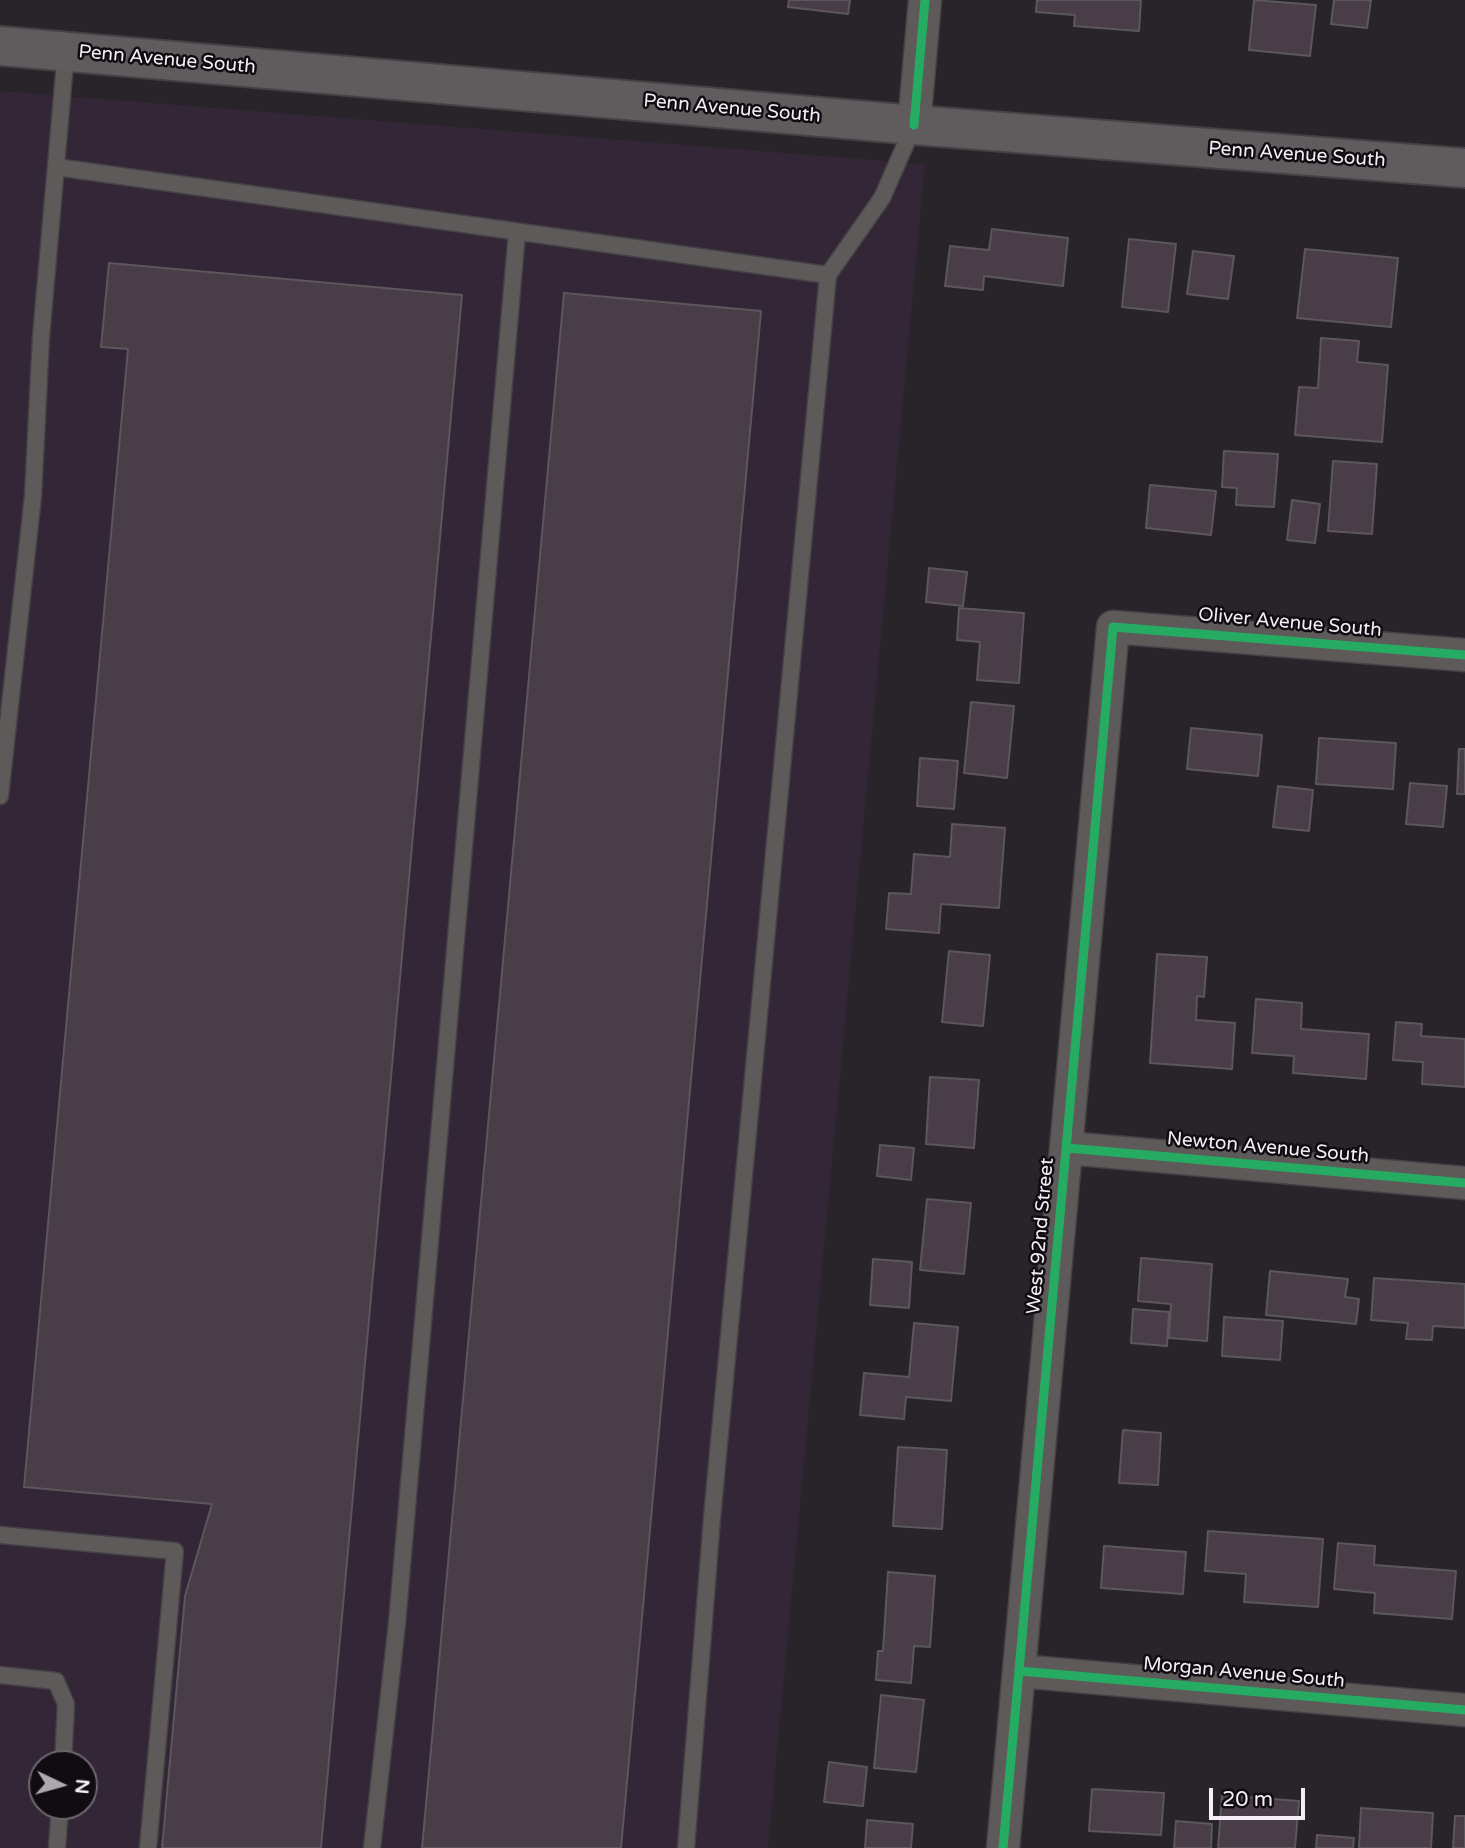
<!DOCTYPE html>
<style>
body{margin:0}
#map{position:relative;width:1465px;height:1848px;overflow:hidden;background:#29242a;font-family:"Varela Round",sans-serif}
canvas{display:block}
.north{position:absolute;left:28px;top:1750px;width:70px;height:70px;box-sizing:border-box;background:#110c12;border:2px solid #6c666d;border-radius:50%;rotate:95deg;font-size:19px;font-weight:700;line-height:28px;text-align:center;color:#f5eef6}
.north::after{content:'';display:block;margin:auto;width:24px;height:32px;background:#aea7af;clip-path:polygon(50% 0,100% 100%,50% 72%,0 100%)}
.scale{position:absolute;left:1209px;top:1788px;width:96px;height:32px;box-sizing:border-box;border:4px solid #f5eef6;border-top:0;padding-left:9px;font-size:21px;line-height:24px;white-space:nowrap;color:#f5eef6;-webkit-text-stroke:5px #110c12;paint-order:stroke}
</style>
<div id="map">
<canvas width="1465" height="1848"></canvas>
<div class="north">N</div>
<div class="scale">20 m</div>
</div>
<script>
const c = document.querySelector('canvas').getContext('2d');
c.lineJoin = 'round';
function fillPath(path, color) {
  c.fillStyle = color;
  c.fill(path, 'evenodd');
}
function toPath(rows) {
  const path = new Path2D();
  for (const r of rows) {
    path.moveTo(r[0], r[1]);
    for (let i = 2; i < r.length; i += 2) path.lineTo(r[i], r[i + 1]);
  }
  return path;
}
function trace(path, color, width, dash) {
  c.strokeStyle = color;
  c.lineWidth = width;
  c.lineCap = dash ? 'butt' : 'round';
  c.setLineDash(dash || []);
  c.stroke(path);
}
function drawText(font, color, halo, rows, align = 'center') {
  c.font = font + ' "Varela Round",sans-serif';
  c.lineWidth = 5;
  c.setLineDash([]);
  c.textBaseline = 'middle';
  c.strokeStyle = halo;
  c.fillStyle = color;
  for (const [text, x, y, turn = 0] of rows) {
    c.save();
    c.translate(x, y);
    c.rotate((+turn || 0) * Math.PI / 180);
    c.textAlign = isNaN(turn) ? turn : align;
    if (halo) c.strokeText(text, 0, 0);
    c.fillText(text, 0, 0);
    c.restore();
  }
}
const built = toPath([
 [0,91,925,164,768,1848,0,1848],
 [42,1764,84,1764,84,1806,42,1806]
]);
const building = toPath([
 [789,0,850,0,848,14,788,7,789,0],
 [1037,0,1141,0,1139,31,1074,26,1075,15,1036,12,1037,0],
 [1254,0,1316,5,1310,56,1249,50,1254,0],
 [1334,0,1371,0,1367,28,1331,24,1334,0],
 [992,229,1068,238,1063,286,984,276,983,290,945,286,950,246,989,250,992,229],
 [1129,239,1176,244,1168,312,1122,307,1129,239],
 [1305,249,1398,258,1391,327,1297,318,1305,249],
 [1193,251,1234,256,1228,299,1187,294,1193,251],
 [109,263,462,295,321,1848,162,1848,185,1596,212,1504,24,1487,128,349,101,347,109,263],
 [564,293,761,311,621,1848,422,1848,564,293],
 [1321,338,1359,341,1357,362,1388,365,1382,442,1295,435,1299,387,1318,388,1321,338],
 [1224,451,1278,454,1274,507,1236,505,1237,488,1222,487,1224,451],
 [1333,461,1377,464,1372,534,1328,531,1333,461],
 [1150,485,1216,491,1211,535,1146,528,1150,485],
 [1292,500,1320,504,1315,543,1287,540,1292,500],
 [929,568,967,572,963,606,926,602,929,568],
 [959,608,1024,613,1019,683,977,680,980,642,957,640,959,608],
 [971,702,1014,706,1007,778,964,773,971,702],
 [1191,728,1262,735,1258,776,1187,769,1191,728],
 [1319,738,1396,743,1393,789,1316,784,1319,738],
 [1459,749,1465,749,1465,794,1457,794,1459,749],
 [920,758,958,761,954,809,917,806,920,758],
 [1410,783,1447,786,1443,827,1406,824,1410,783],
 [1278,786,1313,790,1309,831,1273,827,1278,786],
 [952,824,1005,828,999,908,941,904,939,933,886,929,889,893,911,894,914,854,950,857,952,824],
 [949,951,990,955,983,1026,942,1022,949,951],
 [1157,954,1207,957,1204,997,1197,996,1196,1020,1235,1023,1232,1069,1150,1063,1157,954],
 [1256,999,1302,1003,1301,1029,1369,1034,1366,1079,1293,1073,1294,1056,1252,1053,1256,999],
 [1396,1022,1422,1024,1421,1036,1465,1039,1465,1087,1422,1084,1423,1062,1393,1060,1396,1022],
 [930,1077,979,1080,974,1148,926,1144,930,1077],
 [880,1145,914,1148,911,1180,877,1176,880,1145],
 [927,1199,971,1203,964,1274,920,1270,927,1199],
 [1141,1258,1212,1264,1207,1341,1169,1338,1171,1304,1138,1301,1141,1258],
 [873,1259,912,1262,909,1308,870,1305,873,1259],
 [1270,1271,1348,1279,1345,1297,1359,1299,1356,1324,1266,1315,1270,1271],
 [1374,1278,1465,1284,1465,1328,1433,1326,1432,1340,1406,1339,1408,1323,1371,1320,1374,1278],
 [1133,1309,1169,1312,1167,1346,1131,1343,1133,1309],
 [1224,1317,1283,1321,1280,1360,1222,1356,1224,1317],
 [914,1323,958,1327,951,1401,906,1397,904,1419,860,1415,864,1373,909,1377,914,1323],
 [1123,1430,1161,1433,1158,1485,1119,1483,1123,1430],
 [898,1447,947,1450,942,1529,893,1526,898,1447],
 [1208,1531,1323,1539,1318,1607,1244,1602,1246,1574,1205,1571,1208,1531],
 [1338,1543,1375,1546,1374,1565,1456,1571,1452,1619,1374,1613,1375,1593,1334,1589,1338,1543],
 [1104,1546,1186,1552,1183,1594,1101,1588,1104,1546],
 [888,1572,935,1576,930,1647,914,1646,911,1683,876,1680,878,1651,883,1651,888,1572],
 [881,1695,924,1700,916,1772,874,1768,881,1695],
 [829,1762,867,1767,863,1806,824,1802,829,1762],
 [1092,1789,1164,1793,1161,1835,1089,1831,1092,1789],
 [1222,1795,1299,1801,1295,1848,1218,1848,1222,1795],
 [1361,1808,1433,1813,1431,1848,1359,1848,1361,1808],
 [1455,1816,1465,1816,1465,1848,1453,1848,1455,1816],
 [867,1820,913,1824,911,1848,865,1848,867,1820],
 [1176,1821,1212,1824,1211,1848,1174,1848,1176,1821],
 [1317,1835,1354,1838,1353,1848,1316,1848,1317,1835]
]);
const service = toPath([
 [56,167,828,275,712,1518,686,1848],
 [828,275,882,198,914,125],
 [0,796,33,496,41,337,66,51],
 [0,1535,175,1551,148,1848],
 [0,1675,56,1681,66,1704,63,1764],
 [57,1848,60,1806],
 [372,1848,397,1623,517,232]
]);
const minor = toPath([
 [914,125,925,0],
 [1067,1148,1465,1183],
 [1019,1671,1465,1710],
 [1003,1848,1113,627,1465,655]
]);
const secondary = toPath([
 [0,46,914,125,1465,168]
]);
const cycleway = toPath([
 [914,125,925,0],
 [1067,1148,1465,1183],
 [1019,1671,1465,1710],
 [1003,1848,1113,627,1465,655]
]);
const streetNames = [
 ["Penn Avenue South",167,60,5],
 ["Penn Avenue South",732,109,5],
 ["Penn Avenue South",1297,155,4],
 ["Oliver Avenue South",1290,623,5],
 ["Newton Avenue South",1268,1148,5],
 ["West 92nd Street",1041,1236,-85],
 ["Morgan Avenue South",1244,1673,5]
];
fillPath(built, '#332636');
fillPath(building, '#493d48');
trace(building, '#5c575c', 2);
trace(service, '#454146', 19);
trace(minor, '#454146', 35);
trace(secondary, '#454146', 42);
trace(service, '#5d5a59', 16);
trace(minor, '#5d5a59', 32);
trace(secondary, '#605b5c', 38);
trace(cycleway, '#26ab63', 9);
drawText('19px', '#f5eef6', '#110c12', streetNames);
</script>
